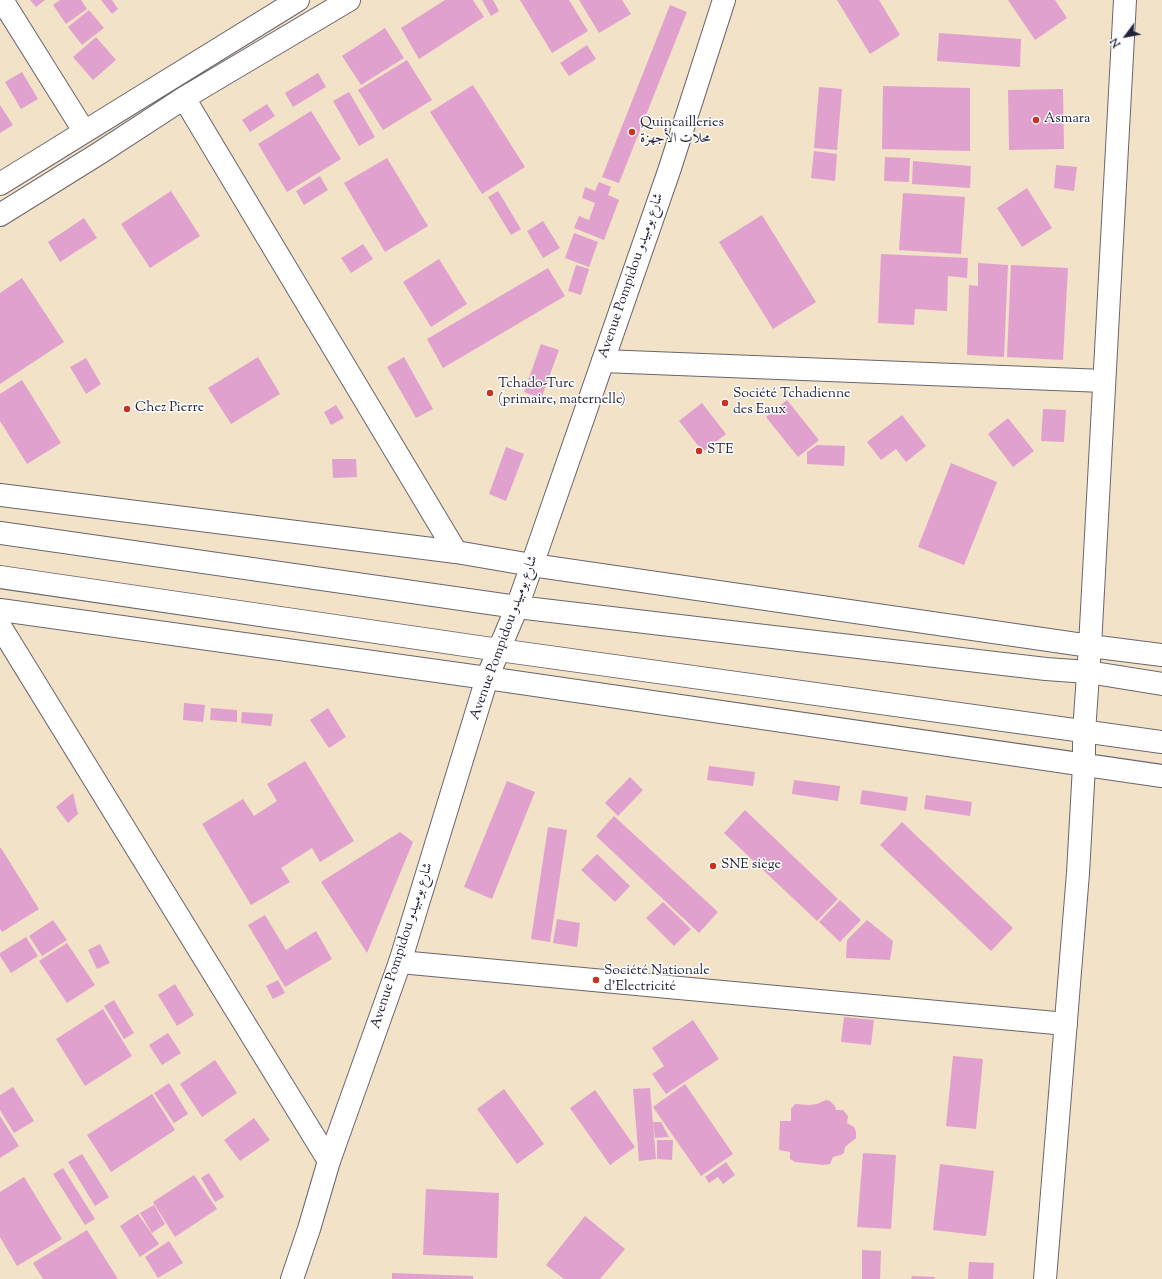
<!DOCTYPE html>
<meta charset="utf-8">
<style>
body{margin:0}
#map{position:relative;width:1162px;height:1279px;overflow:hidden;background:#f2e2c7;font-family:"Sorts Mill Goudy",serif}
canvas{display:block}
.north{position:absolute;left:1106px;top:16px;width:40px;height:40px;-webkit-text-stroke:3px #fff;paint-order:stroke;rotate:238deg;font-size:11px;font-weight:700;line-height:16px;text-align:center;color:#22223b}
.north::after{content:'';display:block;margin:auto;width:14px;height:18px;background:#22223b;clip-path:polygon(50% 0,100% 100%,50% 72%,0 100%)}
</style>
<div id="map">
<canvas width="1162" height="1279"></canvas>
<div class="north">N</div>
</div>
<script>
const c = document.querySelector('canvas').getContext('2d');
c.lineJoin = 'round';
function fillPath(path, color) {
  c.fillStyle = color;
  c.fill(path, 'evenodd');
}
function toPath(rows) {
  const path = new Path2D();
  for (const r of rows) {
    path.moveTo(r[0], r[1]);
    for (let i = 2; i < r.length; i += 2) path.lineTo(r[i], r[i + 1]);
  }
  return path;
}
function trace(path, color, width, dash) {
  c.strokeStyle = color;
  c.lineWidth = width;
  c.lineCap = dash ? 'butt' : 'round';
  c.setLineDash(dash || []);
  c.stroke(path);
}
function drawText(font, color, halo, rows, align = 'center') {
  c.font = font + ' "Sorts Mill Goudy",Amiri,serif';
  c.lineWidth = 3;
  c.setLineDash([]);
  c.textBaseline = 'middle';
  c.strokeStyle = halo;
  c.fillStyle = color;
  for (const [text, x, y, turn = 0] of rows) {
    c.save();
    c.translate(x, y);
    c.rotate((+turn || 0) * Math.PI / 180);
    c.textAlign = isNaN(turn) ? turn : align;
    if (halo) c.strokeText(text, 0, 0);
    c.fillText(text, 0, 0);
    c.restore();
  }
}
const building = toPath([
 [30,0,45,0,36,7],
 [60,0,81,0,87,9,66,24,53,5],
 [101,0,112,0,118,9,112,14],
 [445,0,473,0,484,17,419,59,401,28],
 [482,0,493,0,499,11,491,16],
 [520,0,569,0,588,31,552,53],
 [579,0,622,0,631,14,599,33],
 [837,0,879,0,900,35,870,54],
 [1008,0,1055,0,1067,18,1035,40],
 [670,5,687,12,619,183,602,177],
 [89,10,104,28,82,45,68,27],
 [385,28,404,58,361,85,342,56],
 [939,33,1021,39,1020,67,937,61],
 [96,37,116,60,93,80,73,57],
 [587,45,596,59,569,76,560,63],
 [407,60,432,100,383,130,358,90],
 [22,72,38,99,21,109,5,82],
 [318,73,326,87,293,107,285,93],
 [473,85,525,167,482,194,430,112],
 [883,86,970,88,970,151,882,149],
 [819,87,842,89,837,150,814,148],
 [1063,89,1064,149,1009,150,1008,90],
 [349,92,375,137,359,146,333,101],
 [267,104,275,116,250,132,242,120],
 [0,105,13,125,0,133],
 [311,111,341,159,287,192,258,144],
 [814,151,837,154,835,181,811,178],
 [885,157,910,158,909,182,884,181],
 [387,158,428,226,385,252,344,183],
 [913,161,971,166,970,188,912,184],
 [1056,165,1077,167,1074,191,1054,188],
 [320,176,328,190,304,205,296,191],
 [599,182,611,187,608,195,619,200,604,240,574,228,579,216,589,220,595,203,582,198,585,187,595,191],
 [1027,188,1052,228,1022,247,997,208],
 [171,191,200,236,150,268,121,224],
 [498,191,521,229,511,235,488,197],
 [903,193,965,197,961,254,899,250],
 [762,215,816,302,773,329,719,242],
 [84,218,97,238,60,262,48,242],
 [543,221,560,248,543,258,527,231],
 [574,233,598,242,589,267,565,258],
 [363,244,373,259,351,273,341,258],
 [881,254,968,258,967,278,948,276,947,311,915,309,914,325,878,323],
 [439,259,467,304,431,327,403,282],
 [978,263,1008,265,1004,357,967,355,969,285,978,286],
 [576,265,589,269,581,295,568,291],
 [1011,265,1068,268,1063,360,1007,357],
 [548,268,565,296,443,368,427,339],
 [22,278,64,342,0,384,0,293],
 [541,344,559,350,541,399,524,392],
 [258,357,280,394,231,424,208,388],
 [404,357,433,409,416,418,387,367],
 [86,358,101,384,86,394,70,367],
 [22,380,61,443,27,464,0,421,0,394],
 [787,400,819,440,798,457,766,417],
 [702,403,726,434,703,452,679,421],
 [336,405,344,418,331,425,324,412],
 [1043,409,1066,410,1064,442,1041,441],
 [902,415,926,446,906,462,896,449,881,460,867,442],
 [1008,418,1034,451,1013,467,988,434],
 [817,445,845,446,844,466,807,464,807,452],
 [506,447,524,454,506,501,489,494],
 [332,459,356,459,357,477,333,478],
 [951,463,997,482,964,565,918,547],
 [184,703,205,705,203,722,183,720],
 [211,708,237,710,237,722,210,720],
 [328,708,346,737,329,748,310,720],
 [242,712,273,714,271,726,241,723],
 [305,761,354,841,320,862,312,848,281,868,290,882,251,905,202,824,243,799,254,816,277,801,267,784],
 [709,766,755,772,753,786,707,780],
 [630,777,643,790,618,816,605,803],
 [794,780,840,786,838,801,792,794],
 [507,781,535,792,492,899,464,887],
 [862,790,908,797,906,811,860,804],
 [73,793,78,814,68,823,56,807],
 [926,795,972,802,970,816,924,809],
 [745,810,838,899,817,921,724,833],
 [614,816,718,912,699,933,596,836],
 [902,822,1013,928,991,951,880,845],
 [548,827,567,830,550,942,531,939],
 [400,832,413,842,367,953,321,882],
 [0,848,1,848,39,909,2,932,0,929],
 [597,854,630,886,615,902,581,870],
 [840,900,861,920,840,942,819,922],
 [663,902,691,929,674,946,646,918],
 [265,915,286,950,316,931,332,959,285,987,248,925],
 [557,919,580,923,577,947,553,943],
 [53,920,67,940,42,956,29,936],
 [867,920,893,941,890,960,846,958,847,940],
 [26,937,38,956,11,973,0,956,0,953],
 [67,943,95,985,67,1003,39,961],
 [100,944,110,963,97,969,88,950],
 [278,980,285,993,273,999,266,986],
 [175,984,194,1015,177,1026,158,995],
 [114,1000,134,1033,124,1039,104,1006],
 [103,1009,132,1056,85,1086,56,1039],
 [844,1017,874,1020,871,1045,841,1042],
 [693,1020,719,1059,666,1094,652,1074,664,1066,652,1048],
 [168,1033,181,1053,162,1065,149,1045],
 [953,1056,983,1059,976,1129,946,1126],
 [215,1060,237,1093,202,1117,180,1084],
 [169,1083,188,1114,174,1123,154,1093],
 [685,1084,733,1154,701,1176,653,1107],
 [13,1087,34,1121,14,1133,0,1110,0,1095],
 [650,1088,656,1159,639,1161,633,1089],
 [504,1089,544,1144,517,1164,477,1109],
 [595,1090,635,1147,610,1165,570,1108],
 [152,1094,175,1130,111,1172,87,1135],
 [826,1100,830,1101,835,1106,836,1110,843,1110,848,1116,847,1123,854,1127,856,1132,856,1138,845,1147,844,1153,841,1155,833,1157,830,1164,824,1165,795,1162,790,1159,790,1152,779,1150,780,1121,791,1121,791,1109,795,1104,809,1105,817,1104],
 [0,1116,19,1146,0,1158],
 [254,1118,270,1140,240,1161,224,1140],
 [653,1122,661,1122,669,1137,655,1138],
 [657,1140,673,1140,672,1160,657,1159],
 [863,1153,896,1155,891,1229,857,1227],
 [82,1154,109,1197,95,1206,68,1162],
 [726,1162,735,1175,723,1184,718,1177,709,1183,705,1177],
 [940,1164,994,1171,986,1236,933,1230],
 [63,1168,95,1219,85,1225,53,1174],
 [209,1173,224,1197,215,1202,201,1178],
 [194,1175,217,1209,175,1237,153,1202],
 [24,1177,62,1239,17,1266,0,1237,0,1192],
 [426,1189,499,1193,497,1258,423,1255],
 [154,1205,165,1224,152,1233,140,1213],
 [138,1214,159,1244,140,1257,120,1226],
 [585,1216,625,1249,600,1279,564,1279,546,1265],
 [87,1230,118,1279,43,1279,33,1263],
 [169,1241,183,1263,158,1278,145,1257],
 [862,1250,881,1251,880,1279,862,1279],
 [969,1262,994,1263,993,1279,968,1279],
 [392,1273,473,1276,473,1279,392,1279],
 [912,1276,935,1277,934,1279,911,1279]
]);
const minor = toPath([
 [2,0,84,131],
 [184,98,456,552],
 [0,184,298,0],
 [0,215,98,154,184,98,349,0],
 [603,361,1104,381],
 [0,626,329,1161],
 [400,962,1066,1024]
]);
const tertiary = toPath([
 [0,495,456,552,532,565,1090,646,1162,655],
 [0,610,487,678,1162,776],
 [1045,1279,1078,873,1084,766,1084,732,1090,646,1125,0]
]);
const secondary = toPath([
 [0,533,517,607,1046,669,1088,672,1162,684],
 [0,577,499,650,1162,742],
 [292,1279,309,1229,329,1161,400,962,487,678,517,607,532,565,669,171,724,0]
]);
const markers = [
 [1036,120,4,"#c8321e"],
 [632,132,4,"#c8321e"],
 [490,393,4,"#c8321e"],
 [725,403,4,"#c8321e"],
 [127,409,4,"#c8321e"],
 [699,451,4,"#c8321e"],
 [713,866,4,"#c8321e"],
 [596,980,4,"#c8321e"]
];
const poiNames = [
 ["Asmara",1044,120],
 ["Quincailleries",640,124],
 ["محلات الأجهزة",640,140],
 ["Tchado-Turc",498,385],
 ["(primaire, maternelle)",498,401],
 ["Société Tchadienne",733,395],
 ["des Eaux",733,411],
 ["Chez Pierre",135,409],
 ["STE",707,451],
 ["SNE siège",721,866],
 ["Société Nationale",604,972],
 ["d’Electricité",604,988]
];
const streetNames = [
 ["Avenue Pompidou شارع بومبيدو",632,276,-71],
 ["Avenue Pompidou شارع بومبيدو",505,638,-70],
 ["Avenue Pompidou شارع بومبيدو",403,946,-72]
];
fillPath(building, '#e1a1ce');
trace(minor, '#6b656c', 24);
trace(tertiary, '#6b656c', 24);
trace(secondary, '#6b656c', 24);
trace(minor, '#fff', 22);
trace(tertiary, '#fff', 22);
trace(secondary, '#fff', 22);
for (const [x, y, r, color] of markers) {
  const dot = new Path2D();
  dot.arc(x, y, r, 0, 2 * Math.PI);
  c.fillStyle = color;
  c.fill(dot);
  trace(dot, '#fff', 1.5);
}
drawText('14px', '#22223b', '#fff', poiNames, 'left');
drawText('14px', '#22223b', '#fff', streetNames);
</script>
